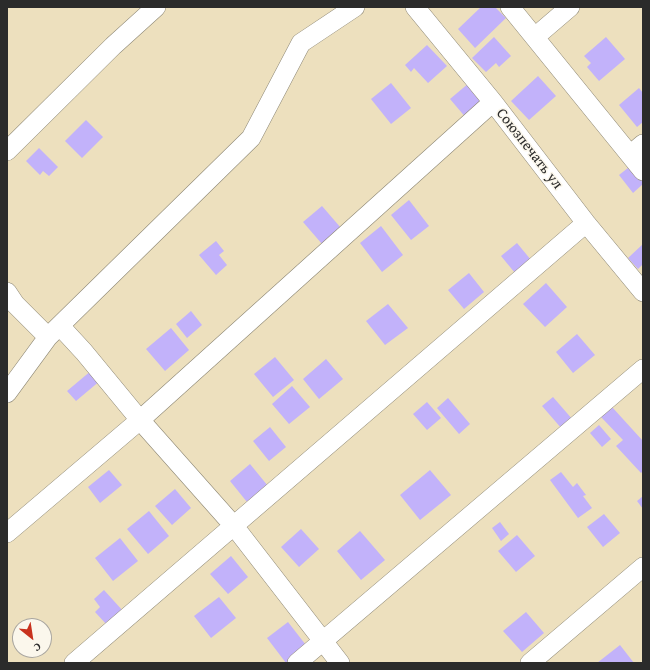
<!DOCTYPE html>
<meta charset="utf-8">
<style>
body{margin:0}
#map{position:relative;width:650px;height:670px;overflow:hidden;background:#ede0be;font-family:"Gentium Book Plus",serif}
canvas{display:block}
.frame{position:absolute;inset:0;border:8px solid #2b2b2b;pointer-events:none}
.north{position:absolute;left:12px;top:618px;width:40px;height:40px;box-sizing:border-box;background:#fbf7ec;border:1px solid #a8a59f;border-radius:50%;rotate:150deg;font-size:11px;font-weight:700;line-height:16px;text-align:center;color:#2b2b2b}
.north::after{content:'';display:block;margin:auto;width:14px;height:18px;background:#c8321e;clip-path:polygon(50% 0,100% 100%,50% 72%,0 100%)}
</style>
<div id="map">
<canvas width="650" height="670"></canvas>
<div class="frame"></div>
<div class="north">С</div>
</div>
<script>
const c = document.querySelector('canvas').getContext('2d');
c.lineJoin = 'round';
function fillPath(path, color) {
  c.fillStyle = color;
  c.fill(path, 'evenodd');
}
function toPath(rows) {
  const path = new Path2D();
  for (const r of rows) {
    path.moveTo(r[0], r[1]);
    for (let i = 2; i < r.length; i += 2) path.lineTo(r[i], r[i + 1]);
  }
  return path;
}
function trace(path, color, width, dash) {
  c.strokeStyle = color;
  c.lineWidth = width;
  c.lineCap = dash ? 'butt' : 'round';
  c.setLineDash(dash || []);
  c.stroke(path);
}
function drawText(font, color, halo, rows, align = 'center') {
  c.font = font + ' "Gentium Book Plus",serif';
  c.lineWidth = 3;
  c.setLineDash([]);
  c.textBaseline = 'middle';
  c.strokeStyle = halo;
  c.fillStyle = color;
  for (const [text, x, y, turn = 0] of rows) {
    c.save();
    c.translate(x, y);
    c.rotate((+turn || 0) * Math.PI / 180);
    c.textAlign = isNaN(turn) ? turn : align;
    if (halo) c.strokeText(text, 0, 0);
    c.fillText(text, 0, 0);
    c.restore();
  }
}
const building = toPath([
 [481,7,495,7,506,18,475,48,458,29],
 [494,37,511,56,499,67,496,63,486,72,472,58],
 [606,37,625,59,599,81,587,67,591,63,584,56],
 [427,45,447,66,428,83,414,68,411,72,405,65],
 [538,76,556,96,529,120,511,101],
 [391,83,411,108,391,124,371,99],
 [469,83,486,103,467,119,450,99],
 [639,88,643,93,643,122,637,127,619,105],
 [86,120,103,137,82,158,65,141],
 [39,148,58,167,49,176,43,171,40,175,26,161],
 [633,164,643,177,643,184,633,193,619,175],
 [409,200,429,226,411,240,391,215],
 [322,206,341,228,322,244,303,222],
 [381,226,403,255,382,272,360,243],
 [216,241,224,251,219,255,227,265,216,275,199,255],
 [517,243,531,260,515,273,501,256],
 [643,244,643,264,638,269,628,258],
 [469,273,484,292,464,309,448,290],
 [546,283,567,307,545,327,523,304],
 [388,304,408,328,385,345,366,321],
 [191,311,202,325,187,338,176,324],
 [171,328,189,350,165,371,146,349],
 [577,334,595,355,573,373,556,352],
 [275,357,294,380,273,397,254,374],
 [326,359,343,379,319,399,303,379],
 [92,370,101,380,76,401,67,391],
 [292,386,310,407,289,424,272,404],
 [553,397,573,420,562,429,542,406],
 [448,398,470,424,459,434,437,408],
 [427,402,441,418,427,430,413,414],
 [612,407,643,441,643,471,641,473,616,446,623,440,601,417],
 [599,425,611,439,602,447,590,433],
 [270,427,286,447,269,461,253,441],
 [250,464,268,486,247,502,230,481],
 [109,470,122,485,100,503,88,487],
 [430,470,451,495,420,520,400,495],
 [561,472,573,487,577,483,586,495,583,496,592,508,578,518,550,480],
 [175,489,191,508,172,525,155,506],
 [643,496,643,509,637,501],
 [149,511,169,536,148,554,127,529],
 [604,514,620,533,603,547,587,527],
 [500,522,509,534,501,541,492,528],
 [301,529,319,549,299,567,281,547],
 [360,531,385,560,361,580,337,551],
 [517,535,535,556,516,572,498,551],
 [120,538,138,561,113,581,95,558],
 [231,556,248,577,228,594,210,574],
 [104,590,123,611,107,625,95,612,100,607,94,599],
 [219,597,236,618,211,638,194,616],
 [526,612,544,633,522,652,503,631],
 [288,622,309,649,291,663,286,663,267,638],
 [620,645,634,663,597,663]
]);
const minor = toPath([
 [415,7,493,102,586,223,643,292],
 [510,7,643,171],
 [535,37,570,7],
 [7,151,113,46,156,7],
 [630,155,643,144],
 [7,292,15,304,48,337],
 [60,326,84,352,140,420,234,526,340,663],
 [7,393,48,337,251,138,301,43,355,7],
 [7,533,140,420,493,102],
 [74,663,586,223],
 [297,663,643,369],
 [530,663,643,567]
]);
const streetNames = [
 ["Союзпечать ул",529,149,52]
];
fillPath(building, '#c2b2fa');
trace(minor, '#8c8674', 20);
trace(minor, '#fff', 19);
drawText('15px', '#2b2b2b', '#fbf7ec', streetNames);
</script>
